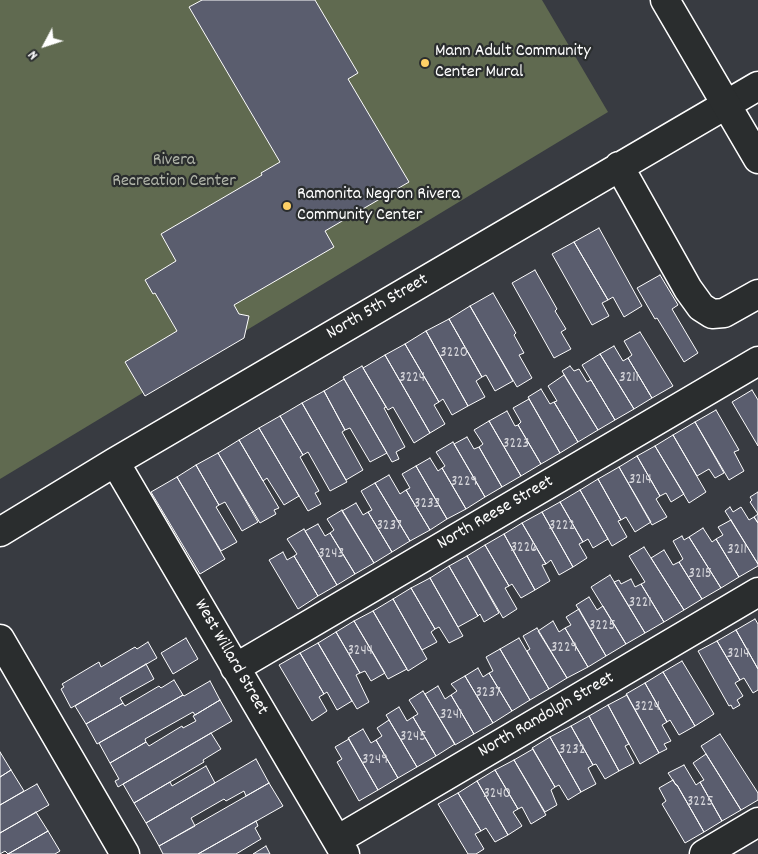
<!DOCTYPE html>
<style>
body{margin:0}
#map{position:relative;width:758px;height:854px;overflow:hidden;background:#383b41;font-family:Dekko,sans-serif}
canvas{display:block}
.north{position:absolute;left:20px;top:20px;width:50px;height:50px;-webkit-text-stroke:4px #2a2d2e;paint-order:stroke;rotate:230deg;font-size:14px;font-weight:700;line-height:20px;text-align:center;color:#fff}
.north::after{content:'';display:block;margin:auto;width:18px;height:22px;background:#fff;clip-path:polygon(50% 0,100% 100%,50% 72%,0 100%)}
</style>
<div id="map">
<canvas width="758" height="854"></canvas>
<div class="north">N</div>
</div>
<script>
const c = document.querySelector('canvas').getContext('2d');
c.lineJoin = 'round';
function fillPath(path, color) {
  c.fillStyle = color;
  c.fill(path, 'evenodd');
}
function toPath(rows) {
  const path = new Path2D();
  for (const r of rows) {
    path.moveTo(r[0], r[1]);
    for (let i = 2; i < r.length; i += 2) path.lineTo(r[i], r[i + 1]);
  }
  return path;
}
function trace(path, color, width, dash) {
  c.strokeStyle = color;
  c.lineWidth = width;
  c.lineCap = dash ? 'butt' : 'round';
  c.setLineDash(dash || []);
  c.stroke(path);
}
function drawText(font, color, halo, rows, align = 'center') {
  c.font = font + ' Dekko,sans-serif';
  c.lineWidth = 4.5;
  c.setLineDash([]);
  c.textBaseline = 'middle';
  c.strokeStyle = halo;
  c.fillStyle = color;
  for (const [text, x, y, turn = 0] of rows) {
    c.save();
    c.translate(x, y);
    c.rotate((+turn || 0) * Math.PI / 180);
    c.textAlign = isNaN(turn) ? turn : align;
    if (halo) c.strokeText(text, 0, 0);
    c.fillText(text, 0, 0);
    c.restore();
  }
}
const green = toPath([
 [0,0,542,0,608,112,0,479]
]);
const building = toPath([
 [202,0,315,0,358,73,348,79,409,182,325,231,334,247,234,305,239,314,249,316,244,338,145,396,125,362,177,331,155,293,153,294,145,280,176,261,161,234,262,175,261,173,280,162,189,7,202,0],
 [599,228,642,306,624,317,613,297,608,300,574,242,599,228],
 [574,242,608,300,602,303,609,316,592,325,552,254,574,242],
 [535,270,557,309,555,311,566,329,561,332,571,349,554,358,512,283,535,270],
 [660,275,678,305,672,309,698,353,684,362,657,318,655,319,637,288,660,275],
 [493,293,516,333,514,335,524,353,519,355,532,378,517,387,470,306,493,293],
 [470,306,513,381,495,391,486,375,482,377,449,319,470,306],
 [449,319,482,377,476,381,485,397,468,406,426,331,449,319],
 [426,331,468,406,452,415,443,399,439,402,405,344,426,331],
 [640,332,673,386,652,398,628,358,632,355,624,341,640,332],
 [405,344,439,402,434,405,445,424,430,433,385,355,405,344],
 [614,346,623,361,628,358,652,398,634,409,600,354,614,346],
 [600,354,634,409,615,420,582,365,600,354],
 [385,355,430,433,414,443,393,407,388,410,363,368,385,355],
 [362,366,386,407,384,408,405,447,396,452,399,459,392,462,343,377,362,366],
 [570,366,574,371,579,369,587,382,591,380,615,420,598,430,562,371,570,366],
 [564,375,598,430,578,442,554,402,557,401,548,386,564,375],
 [344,379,387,453,370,462,350,428,345,430,324,391,344,379],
 [541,389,550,404,554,402,578,442,560,453,528,397,541,389],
 [752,390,758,400,758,446,732,402,752,390],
 [324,391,345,430,342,432,363,470,346,480,302,403,324,391],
 [529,399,560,453,541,464,518,425,521,422,513,408,529,399],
 [302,403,347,482,330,491,308,452,303,455,280,416,302,403],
 [716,410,739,450,734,452,744,471,729,480,695,422,716,410],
 [507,411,515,426,518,425,541,464,521,476,489,421,507,411],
 [280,416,303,455,300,457,319,491,315,493,321,504,308,511,259,428,280,416],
 [489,421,521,476,502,487,479,447,483,444,474,430,489,421],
 [695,422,724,473,715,478,709,469,697,476,673,435,695,422],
 [259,428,299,496,284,505,267,478,263,481,239,440,259,428],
 [673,435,706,492,689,503,655,446,673,435],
 [467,437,474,449,479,447,502,487,485,497,454,444,467,437],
 [239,440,279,508,274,510,276,514,260,523,218,453,239,440],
 [453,442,485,497,466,509,442,468,445,466,436,452,453,442],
 [655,446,684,494,671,502,666,493,660,496,637,456,655,446],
 [218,453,258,522,242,531,225,502,219,505,196,465,218,453],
 [637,456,660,496,656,499,667,517,652,525,619,467,637,456],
 [430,458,438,471,442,468,466,509,447,519,416,466,430,458],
 [196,465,219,505,216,507,237,542,221,551,177,477,196,465],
 [416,466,447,519,430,530,406,490,410,488,402,474,416,466],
 [619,467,651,522,635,532,626,517,621,520,598,479,619,467],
 [389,475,400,494,406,490,430,530,410,541,375,483,389,475],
 [177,477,225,559,200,574,151,492,177,477],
 [598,479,621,520,618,521,627,537,612,546,580,490,598,479],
 [375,483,410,541,392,552,368,512,372,510,361,491,375,483],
 [580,490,608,539,593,548,588,539,583,542,560,502,580,490],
 [758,492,758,523,754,517,758,514,750,502,752,500,750,497,758,492],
 [560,502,583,542,579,544,587,558,573,567,542,512,560,502],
 [356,503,363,515,368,512,392,552,374,563,342,511,356,503],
 [730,507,733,512,741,507,749,520,754,517,758,523,758,564,725,511,730,507],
 [342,510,374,563,355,574,330,533,334,530,327,519,342,510],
 [542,512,573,567,559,575,551,560,546,564,522,523,542,512],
 [731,520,758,564,758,566,739,577,716,539,723,535,718,527,731,520],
 [522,523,546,564,542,565,550,581,535,590,504,534,522,523],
 [318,524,325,536,330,533,355,574,337,585,305,531,318,524],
 [703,528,712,542,716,539,739,577,721,588,689,537,703,528],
 [304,529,337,585,318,596,294,556,297,554,287,539,304,529],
 [504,534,535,590,521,598,512,584,509,586,485,545,504,534],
 [682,536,684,540,689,537,721,588,702,599,679,562,683,559,673,541,682,536],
 [485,545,509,586,505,588,517,609,503,618,467,556,485,545],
 [644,547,684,610,664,622,641,584,645,582,629,556,644,547],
 [664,550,673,565,679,562,702,599,684,610,651,558,664,550],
 [283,552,287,560,294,556,318,596,298,609,269,560,283,552],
 [467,556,499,613,484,622,480,614,478,616,449,566,467,556],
 [449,566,478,616,458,627,430,578,449,566],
 [610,575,645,633,626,644,591,587,610,575],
 [430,578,463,636,449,643,439,627,435,629,411,588,430,578],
 [631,579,635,587,641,584,664,622,645,633,614,582,619,580,621,584,631,579],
 [411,588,435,629,431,632,437,642,422,650,393,599,411,588],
 [589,597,597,610,603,606,626,644,606,656,576,605,589,597],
 [393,599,427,659,408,671,373,611,393,599],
 [579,609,606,656,588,667,565,628,571,625,566,617,579,609],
 [373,611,407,669,388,679,354,621,373,611],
 [755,619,758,624,758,669,736,630,755,619],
 [354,621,385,673,371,681,365,671,360,673,336,632,354,621],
 [553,621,559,632,565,628,588,667,567,678,538,631,553,621],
 [537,628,567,678,549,689,527,651,530,649,523,636,537,628],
 [736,630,758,669,758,690,753,693,744,678,740,680,717,641,736,630],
 [336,632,360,673,356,675,369,702,357,709,318,643,336,632],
 [186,638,198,659,173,674,161,653,186,638],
 [519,638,549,689,530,700,500,649,519,638],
 [717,641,740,680,735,683,743,696,737,700,740,705,733,709,731,705,729,706,698,651,717,641],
 [148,642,157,658,71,708,61,689,64,687,62,684,99,662,101,667,135,647,137,649,148,642],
 [318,643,352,701,337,710,327,692,324,694,300,653,318,643],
 [500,649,530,700,512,711,489,673,493,671,486,657,500,649],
 [300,653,324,694,319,697,327,711,312,721,279,665,300,653],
 [682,661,714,714,695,726,663,672,682,661],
 [146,664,154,679,120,698,123,703,86,724,75,706,146,664],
 [478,668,483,677,489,673,512,711,493,723,465,676,478,668],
 [663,672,695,726,679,735,670,720,667,722,645,683,663,672],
 [465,676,493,723,474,734,451,695,457,691,451,684,465,676],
 [174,680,183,695,97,744,86,724,123,703,125,706,159,686,161,688,174,680],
 [210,681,220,700,195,715,193,712,145,739,146,742,110,763,99,743,183,695,184,696,210,681],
 [645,683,667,722,662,725,671,741,664,744,667,749,659,753,626,694,645,683],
 [438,686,445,699,451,695,474,734,455,745,425,694,438,686],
 [423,691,455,744,436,756,413,717,418,714,409,700,423,691],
 [627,695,659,753,640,764,608,705,627,695],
 [220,700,232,721,118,787,115,781,119,779,110,763,146,742,149,746,182,726,183,728,196,721,193,716,195,715,220,700],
 [608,705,629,744,625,746,634,763,619,771,589,716,608,705],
 [399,707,407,721,413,717,436,756,417,767,386,715,399,707],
 [589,716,619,771,605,779,596,764,593,765,571,726,589,716],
 [389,720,417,767,398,778,376,740,382,736,377,728,389,720],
 [571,726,593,765,588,768,596,784,581,792,550,737,571,726],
 [363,729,371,743,376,740,398,778,378,790,348,738,363,729],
 [211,733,221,749,203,760,204,762,134,803,123,784,211,733],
 [720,734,758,793,758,800,741,810,701,746,720,734],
 [550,737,581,792,568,800,559,785,555,787,532,748,550,737],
 [349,739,378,790,359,801,337,762,342,759,335,747,349,739],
 [533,749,555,787,551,790,557,805,545,812,514,760,533,749],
 [0,752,11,770,0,777,0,752],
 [706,754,741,810,722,821,700,782,704,780,693,763,706,754],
 [256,759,269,783,246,796,244,791,226,801,224,799,191,818,195,826,159,846,146,823,256,759],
 [514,760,546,815,531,824,522,807,518,809,495,770,514,760],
 [684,765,696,785,700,782,722,821,704,832,677,785,676,785,668,773,684,765],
 [206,766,215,783,146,823,134,803,170,782,172,786,206,766],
 [11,770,24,791,0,805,0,777,11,770],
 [495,770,518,809,513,812,522,826,508,835,477,781,495,770],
 [673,780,676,785,677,785,704,832,685,843,662,804,666,801,659,788,673,780],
 [477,781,508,835,495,842,486,828,481,831,458,793,477,781],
 [269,783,283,806,198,854,163,854,159,846,269,783],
 [37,784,49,805,0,833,0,805,37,784],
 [458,793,481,831,475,834,484,849,476,854,468,854,438,804,458,793],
 [36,812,48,831,8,854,5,851,0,854,0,833,36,812],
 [256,821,258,826,255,828,261,839,236,854,198,854,256,821],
 [48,831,60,851,55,854,8,854,48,831],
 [266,846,270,854,253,854,266,846]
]);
const minor = toPath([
 [619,166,688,289,701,307,712,314,724,313,758,294],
 [115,462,345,854],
 [0,532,115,462,758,86],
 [0,639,125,854],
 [235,668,758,361],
 [337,840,758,592],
 [704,854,758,822]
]);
const major = toPath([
 [665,0,758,159]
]);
const markers = [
 [425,63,5,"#ffd166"],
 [287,206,5,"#ffd166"]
];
const numberNames = [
 ["3220",454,354],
 ["3224",412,379],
 ["3211",629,379],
 ["3223",516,445],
 ["3214",640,481],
 ["3229",464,483],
 ["3233",427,505],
 ["3237",389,527],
 ["3222",562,527],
 ["3226",524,549],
 ["3211",737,551],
 ["3243",331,555],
 ["3215",700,575],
 ["3221",640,604],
 ["3225",602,627],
 ["3229",564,649],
 ["3244",360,652],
 ["3214",738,655],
 ["3237",488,694],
 ["3224",647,708],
 ["3241",451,716],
 ["3245",413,738],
 ["3232",572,751],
 ["3249",375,761],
 ["3240",497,795],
 ["3225",700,803]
];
const poiNames = [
 ["Mann Adult Community",435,53],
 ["Center Mural",435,74],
 ["Ramonita Negron Rivera",297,196],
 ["Community Center",297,217]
];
const parkNames = [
 ["Rivera",174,162],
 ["Recreation Center",174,183]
];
const streetNames = [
 ["North 5th Street",378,308,-30],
 ["North Reese Street",496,514,-30],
 ["West Willard Street",230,658,60],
 ["North Randolph Street",547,716,-30]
];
fillPath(green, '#606a50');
fillPath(building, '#5a5d6e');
trace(building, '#fff', 1);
trace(minor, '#fff', 31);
trace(major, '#fff', 31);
trace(minor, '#2a2d2e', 28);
trace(major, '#2a2d2e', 28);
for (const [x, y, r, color] of markers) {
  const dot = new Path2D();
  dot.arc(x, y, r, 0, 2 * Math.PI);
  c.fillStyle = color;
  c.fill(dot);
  trace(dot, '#2a2d2e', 2);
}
drawText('15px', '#d6d6db', null, numberNames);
drawText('18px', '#fff', '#2a2d2e', poiNames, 'left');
drawText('18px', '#b0b4a8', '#2a2d2e', parkNames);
drawText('18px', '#fff', '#2a2d2e', streetNames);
</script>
